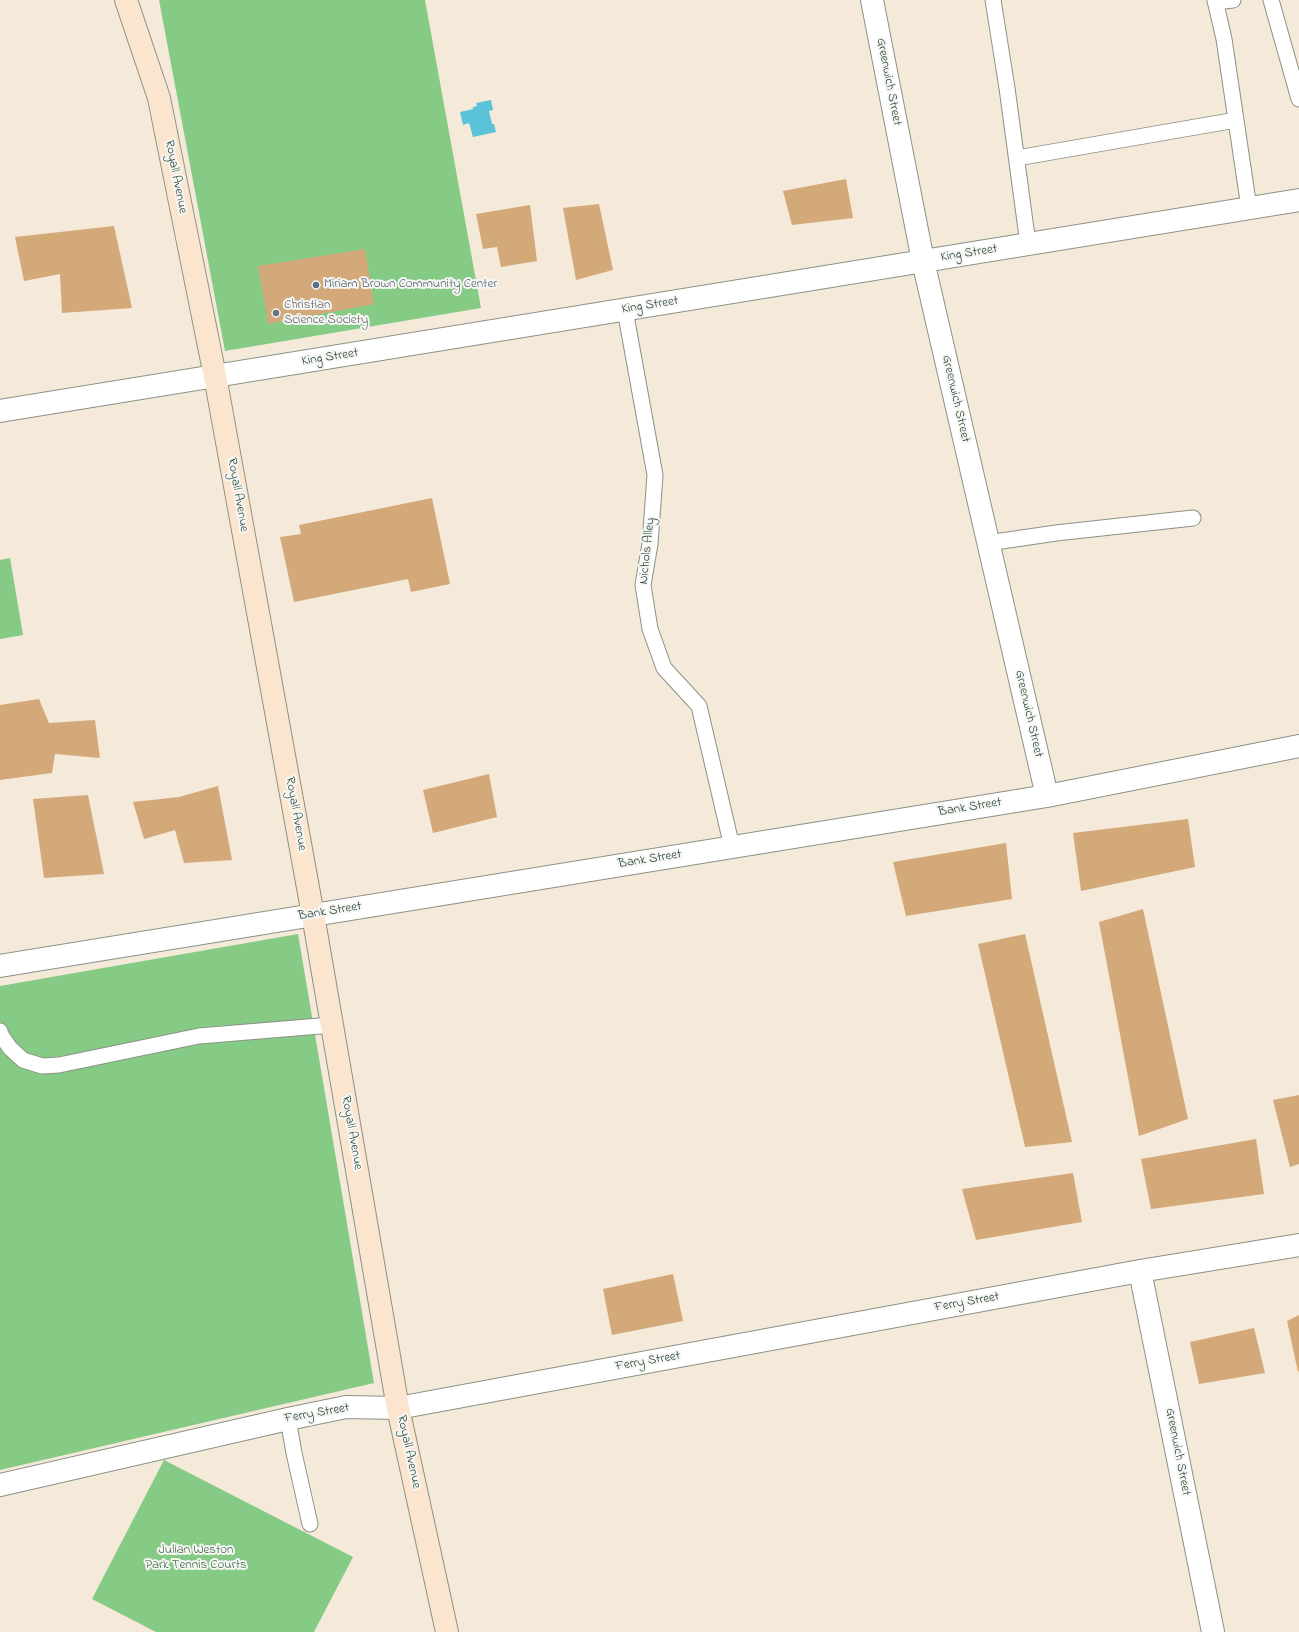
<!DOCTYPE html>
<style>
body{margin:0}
canvas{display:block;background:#f5e9d9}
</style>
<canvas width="1299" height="1632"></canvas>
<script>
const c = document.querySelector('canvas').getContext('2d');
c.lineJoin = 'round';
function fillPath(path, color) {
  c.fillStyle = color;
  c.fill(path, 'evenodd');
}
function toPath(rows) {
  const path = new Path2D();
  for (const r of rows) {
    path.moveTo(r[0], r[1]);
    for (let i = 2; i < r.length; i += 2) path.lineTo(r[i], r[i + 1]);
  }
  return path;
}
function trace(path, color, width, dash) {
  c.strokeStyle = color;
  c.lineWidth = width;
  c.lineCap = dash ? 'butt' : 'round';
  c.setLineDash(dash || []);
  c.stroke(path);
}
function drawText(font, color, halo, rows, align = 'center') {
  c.font = font + ' "Indie Flower",sans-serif';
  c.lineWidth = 4;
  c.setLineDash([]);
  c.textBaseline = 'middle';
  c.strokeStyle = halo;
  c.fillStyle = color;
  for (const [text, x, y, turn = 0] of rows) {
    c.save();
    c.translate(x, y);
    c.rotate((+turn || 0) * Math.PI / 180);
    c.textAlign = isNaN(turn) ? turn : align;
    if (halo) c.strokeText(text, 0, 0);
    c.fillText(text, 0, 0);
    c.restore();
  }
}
const green = toPath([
 [159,0,425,0,481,308,225,351],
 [10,558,23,635,0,639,0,560],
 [298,934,374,1383,0,1470,0,986],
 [164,1460,353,1557,314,1632,156,1632,92,1599]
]);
const water = toPath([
 [491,100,493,110,489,111,492,124,494,124,496,132,473,137,469,123,463,125,460,112,473,109,473,107,477,106,476,103]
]);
const building = toPath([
 [846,179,853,218,792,225,783,191],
 [599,204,613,270,576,280,563,208],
 [530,205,537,261,501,267,497,247,483,249,476,214],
 [114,226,132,308,62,313,60,274,24,281,15,237],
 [365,249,374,304,268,324,258,266],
 [432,498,450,584,411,592,408,579,294,602,280,537,301,534,299,525],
 [39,699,49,723,95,720,100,758,55,754,52,773,0,780,0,705],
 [489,774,497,817,433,833,423,790],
 [218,786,232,860,184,863,175,830,144,839,133,802,179,797],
 [88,795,104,874,44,878,33,799],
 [1188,819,1195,867,1081,891,1073,833],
 [1006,843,1012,899,906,916,893,862],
 [1143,909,1188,1119,1139,1136,1099,922],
 [1025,934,1072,1142,1025,1147,978,944],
 [1299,1095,1299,1164,1290,1167,1273,1100],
 [1256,1139,1264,1194,1151,1209,1141,1159],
 [1073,1173,1082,1222,976,1240,962,1189],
 [673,1274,683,1321,612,1335,603,1289],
 [1299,1315,1299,1371,1298,1372,1287,1321],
 [1254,1328,1265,1373,1199,1384,1190,1342]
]);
const lane = toPath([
 [993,0,1007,88,1028,244],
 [1215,0,1224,39,1249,208],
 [1271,0,1299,99],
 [1215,2,1233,0],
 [1017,158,1236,120],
 [625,310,655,475,650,544,643,585,650,629,664,668,699,706,732,847],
 [988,543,1056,533,1193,518],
 [0,1031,1,1035,10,1048,23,1060,42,1066,59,1065,199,1036,332,1025],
 [288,1419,294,1453,310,1524]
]);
const street = toPath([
 [872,0,923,261,1047,796],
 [0,411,1299,200],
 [0,966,1047,796,1299,746],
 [1140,1271,1213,1632],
 [0,1485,288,1419,346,1407,398,1408,1140,1271,1299,1245]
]);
const secondary = toPath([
 [126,0,159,98,215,376,313,915,398,1408,447,1632]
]);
const markers = [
 [316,285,4,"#5c6f8a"],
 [276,313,4,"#6b7280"]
];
const streetNames = [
 ["Greenwich Street",888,82,79],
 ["Royall Avenue",175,177,79],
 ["King Street",969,254,-9],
 ["King Street",650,306,-9],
 ["King Street",330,358,-9],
 ["Greenwich Street",955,399,77],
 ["Royall Avenue",237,495,80],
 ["Nichols Alley",648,551,-84],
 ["Greenwich Street",1028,714,77],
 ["Bank Street",970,808,-9],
 ["Royall Avenue",295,814,80],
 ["Bank Street",650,860,-9],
 ["Bank Street",330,912,-9],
 ["Royall Avenue",351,1133,80],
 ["Ferry Street",967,1303,-10],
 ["Ferry Street",648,1362,-10],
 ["Ferry Street",317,1414,-10],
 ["Royall Avenue",408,1452,78],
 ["Greenwich Street",1177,1452,79]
];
const serviceNames = [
 ["Miriam Brown Community Center",324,285]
];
const worshipNames = [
 ["Christian",284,306],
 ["Science Society",284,321]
];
const parkNames = [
 ["Julian Weston",196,1551],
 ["Park Tennis Courts",196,1566]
];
fillPath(green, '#86cb85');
fillPath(water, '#5bc3d8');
fillPath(building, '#d3a97a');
trace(lane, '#8a9386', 17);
trace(street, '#8a9386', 24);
trace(secondary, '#8a9386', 24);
trace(lane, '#fff', 15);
trace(street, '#fff', 22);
trace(secondary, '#fce5cf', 22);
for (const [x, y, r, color] of markers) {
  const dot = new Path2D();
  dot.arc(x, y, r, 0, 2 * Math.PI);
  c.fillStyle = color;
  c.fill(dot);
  trace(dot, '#f6f6f2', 1.5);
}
drawText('13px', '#1f3d34', '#f6f6f2', streetNames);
drawText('13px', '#4e5e75', '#f6f6f2', serviceNames, 'left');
drawText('13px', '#5b616d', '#f6f6f2', worshipNames, 'left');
drawText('13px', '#396048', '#f6f6f2', parkNames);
</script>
